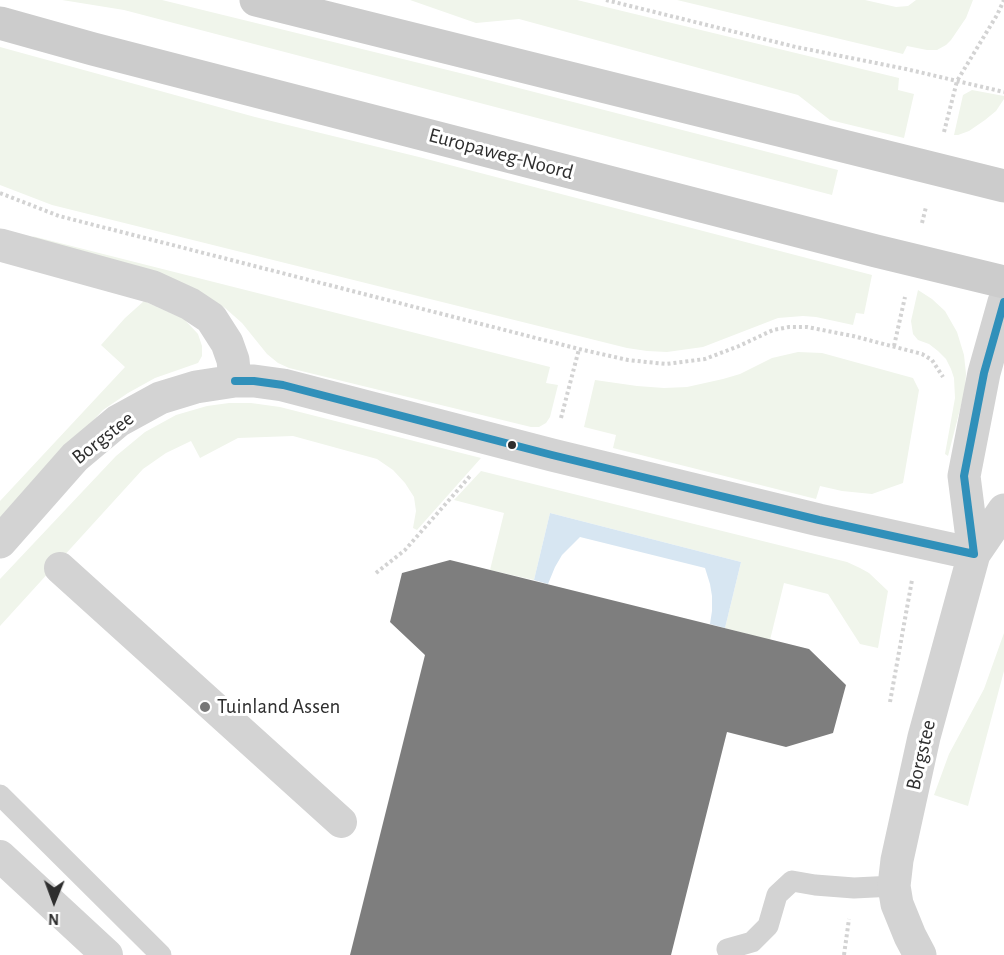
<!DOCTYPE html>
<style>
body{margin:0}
#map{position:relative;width:1004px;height:955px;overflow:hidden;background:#fff;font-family:"Alegreya Sans",sans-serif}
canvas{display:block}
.north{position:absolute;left:24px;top:871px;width:60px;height:60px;-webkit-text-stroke:4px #fff;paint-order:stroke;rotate:181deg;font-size:16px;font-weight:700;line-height:24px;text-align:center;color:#2e2e2e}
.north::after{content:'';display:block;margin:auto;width:21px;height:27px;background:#2e2e2e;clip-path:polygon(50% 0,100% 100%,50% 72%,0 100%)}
</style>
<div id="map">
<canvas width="1004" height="955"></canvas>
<div class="north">N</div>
</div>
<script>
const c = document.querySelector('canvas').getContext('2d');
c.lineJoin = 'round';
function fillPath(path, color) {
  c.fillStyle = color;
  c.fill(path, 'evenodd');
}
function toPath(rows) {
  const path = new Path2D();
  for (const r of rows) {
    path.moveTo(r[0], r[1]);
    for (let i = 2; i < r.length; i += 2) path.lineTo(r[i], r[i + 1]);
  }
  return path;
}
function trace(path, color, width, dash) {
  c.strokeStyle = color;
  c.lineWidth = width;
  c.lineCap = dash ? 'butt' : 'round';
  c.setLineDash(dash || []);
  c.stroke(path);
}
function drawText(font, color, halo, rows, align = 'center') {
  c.font = font + ' "Alegreya Sans",sans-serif';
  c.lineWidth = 6;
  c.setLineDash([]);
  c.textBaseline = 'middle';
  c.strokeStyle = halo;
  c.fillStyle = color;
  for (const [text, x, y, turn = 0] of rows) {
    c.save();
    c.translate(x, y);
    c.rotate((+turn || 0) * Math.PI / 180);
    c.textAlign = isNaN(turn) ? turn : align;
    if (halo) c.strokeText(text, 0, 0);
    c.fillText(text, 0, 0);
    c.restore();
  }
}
const green = toPath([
 [62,0,162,0,468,75,838,170,832,195,124,10],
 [410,0,577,0,899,78,898,90,914,94,904,138,830,120,798,95,519,19,476,23],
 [677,0,865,0,896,7,908,6,916,0,973,0,966,18,951,40,946,45,937,50,927,50,907,46,903,54],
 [0,47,255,117,419,157,872,275,864,314,856,313,853,325,816,317,803,316,778,318,703,347,667,352,647,351,627,348,52,205,0,185],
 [972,90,1004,96,1004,99,996,111,985,120,969,131,958,135,954,135,963,95],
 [32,236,550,367,546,383,558,385,550,417,546,423,539,427,531,427,289,368,278,363,267,354,242,323,225,308,207,296,50,247],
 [918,290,932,299,945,311,957,332,964,355,966,374,965,390,948,456,945,454,955,398,954,378,951,369,946,359,938,351,929,344,918,340,913,334,911,321],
 [144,301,184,319,198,334,202,346,202,356,198,363,155,378,128,393,103,410,0,519,0,501,125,367,101,345,125,318],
 [798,352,822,353,913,378,919,390,903,483,872,494,842,491,820,486,816,499,613,448,616,435,584,427,595,380,637,386,664,388,687,387,723,379,740,374,772,358],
 [229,403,251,403,280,407,481,458,417,530,413,528,416,511,414,497,405,483,393,470,377,459,293,436,238,438,200,458,191,441,166,453,143,469,0,626,0,579,116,456,145,432,176,415,207,406],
 [481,471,847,562,860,568,869,573,888,591,878,648,860,644,828,594,784,583,770,640,725,628,741,562,550,513,534,580,490,570,504,513,454,500],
 [1004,633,1004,671,968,806,934,795,949,754,984,689]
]);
const water = toPath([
 [550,513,741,562,725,628,710,624,712,611,712,596,710,584,705,568,580,537,562,555,555,567,548,584,534,580]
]);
const building = toPath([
 [450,560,809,649,846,685,833,733,786,747,727,732,671,955,350,955,425,655,390,622,402,573]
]);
const path = toPath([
 [606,0,796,47,906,69,1004,92],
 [944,132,957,81,997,15,1004,0],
 [0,193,59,216,579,349,628,360,666,364,705,359,739,346,773,330,789,327,807,327,853,336,922,354,932,360,943,377],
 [922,223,926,207],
 [894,346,905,297],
 [561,418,579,349],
 [376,573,405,550,471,475],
 [890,702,912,580],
 [844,955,849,919]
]);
const service = toPath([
 [0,795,161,955],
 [727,949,752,942,768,926,777,895,792,881,815,885,854,888,894,886]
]);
const pedestrian = toPath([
 [60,568,341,822],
 [0,856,107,955]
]);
const minor = toPath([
 [0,245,153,287,190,304,211,318,227,343,233,360,235,381],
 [0,542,75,457,118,421,160,398,196,387,235,381,254,381,283,385,552,455,819,520,974,554],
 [974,554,964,476,984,373,1004,302],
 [920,955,910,936,897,904,894,886,897,860,924,737,974,554,1004,510]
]);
const secondary = toPath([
 [256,0,1004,186],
 [0,23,93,49,876,251,1004,282]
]);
const bus1 = toPath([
 [235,381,254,381,283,385,552,455,819,520,974,554],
 [974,554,964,476,984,373,1004,302]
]);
const markers = [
 [512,445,5,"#2e2e2e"],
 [205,707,6,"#777"]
];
const streetNames = [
 ["Europaweg-Noord",501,154,15],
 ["Borgstee",103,438,-38],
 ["Borgstee",921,755,-77]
];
const poiNames = [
 ["Tuinland Assen",217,707]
];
fillPath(green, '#f0f5eb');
fillPath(water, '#d7e6f2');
fillPath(building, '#7e7e7e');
trace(path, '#d3d3d3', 4, [3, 3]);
trace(service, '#d3d3d3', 21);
trace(pedestrian, '#d3d3d3', 32);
trace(minor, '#d3d3d3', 33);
trace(secondary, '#ccc', 33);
trace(bus1, '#3090ba', 8);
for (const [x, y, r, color] of markers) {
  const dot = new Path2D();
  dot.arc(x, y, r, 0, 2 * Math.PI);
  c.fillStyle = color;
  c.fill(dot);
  trace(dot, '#fff', 2);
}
drawText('21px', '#2e2e2e', '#fff', streetNames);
drawText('21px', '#2e2e2e', '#fff', poiNames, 'left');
</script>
